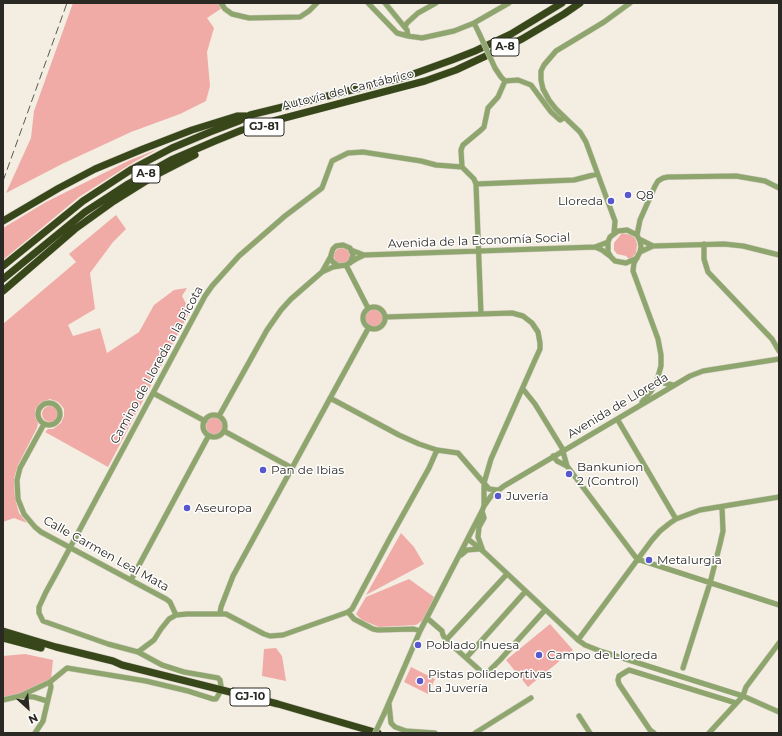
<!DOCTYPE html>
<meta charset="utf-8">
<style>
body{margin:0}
#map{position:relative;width:782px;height:736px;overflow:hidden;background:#f3eee1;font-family:Montserrat,sans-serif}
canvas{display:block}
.frame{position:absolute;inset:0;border:4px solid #2b2924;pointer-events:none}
.north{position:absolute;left:8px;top:688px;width:40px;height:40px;-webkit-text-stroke:3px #fff;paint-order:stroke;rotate:154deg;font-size:11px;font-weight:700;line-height:16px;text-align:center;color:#2b2924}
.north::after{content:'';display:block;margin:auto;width:14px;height:18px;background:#2b2924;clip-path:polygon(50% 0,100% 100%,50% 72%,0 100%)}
</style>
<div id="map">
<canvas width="782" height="736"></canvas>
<div class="frame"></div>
<div class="north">N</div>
</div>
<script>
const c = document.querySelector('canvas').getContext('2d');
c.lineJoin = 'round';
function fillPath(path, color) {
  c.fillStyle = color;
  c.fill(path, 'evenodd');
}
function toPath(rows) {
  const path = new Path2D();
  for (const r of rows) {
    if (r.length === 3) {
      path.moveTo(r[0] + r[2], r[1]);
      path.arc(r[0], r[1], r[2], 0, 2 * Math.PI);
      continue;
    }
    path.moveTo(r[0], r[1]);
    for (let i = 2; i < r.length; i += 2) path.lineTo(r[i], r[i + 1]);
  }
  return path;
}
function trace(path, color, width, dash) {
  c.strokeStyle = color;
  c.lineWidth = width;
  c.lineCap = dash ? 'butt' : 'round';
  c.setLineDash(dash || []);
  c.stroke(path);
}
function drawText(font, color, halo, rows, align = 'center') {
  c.font = font + ' Montserrat,sans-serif';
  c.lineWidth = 3;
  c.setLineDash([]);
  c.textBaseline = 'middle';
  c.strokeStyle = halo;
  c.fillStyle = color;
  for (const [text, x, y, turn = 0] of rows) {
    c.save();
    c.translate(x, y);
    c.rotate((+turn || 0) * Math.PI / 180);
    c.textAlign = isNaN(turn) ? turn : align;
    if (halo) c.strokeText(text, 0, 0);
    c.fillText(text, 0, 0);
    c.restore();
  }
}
const green = toPath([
 [73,3,219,3,222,8,207,18,214,28,207,52,210,86,206,101,180,114,131,132,62,164,6,193,31,138,34,111],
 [158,149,134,162,79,197,3,260,3,228,46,202,128,161],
 [116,215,126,229,113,242,90,273,95,309,68,325,73,336,100,328,107,353,139,332,154,305,174,290,187,288,182,296,190,311,108,467,45,432,48,429,53,429,61,423,64,416,64,409,61,405,58,402,50,399,40,403,35,410,35,417,38,423,37,428,18,465,14,478,15,498,19,513,27,523,14,518,3,522,3,324,76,262,69,254],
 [622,233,631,235,635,238,637,244,636,254,629,259,626,256,617,254,614,250,614,243],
 [342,256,8],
 [374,318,9],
 [50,414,8],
 [215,426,9],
 [401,533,414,547,424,564,366,595],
 [409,579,434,597,423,620,416,625,379,627,362,620,356,614,366,597],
 [550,624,573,650,528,687,506,660],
 [276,648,282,656,286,681,262,676,264,649],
 [25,654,53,660,51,680,13,698,3,697,3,656],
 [411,667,435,679,428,694,404,682]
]);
const minor = toPath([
 [221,3,225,9,232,14,249,18,300,17,309,11,317,3],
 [368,3,397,33,408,36,422,38,454,31,474,23,509,3],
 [385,3,407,30,408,36],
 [474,23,479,33],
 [405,27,407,23,418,13,436,3],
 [495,68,501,77,505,81,518,80,531,85,551,112,560,120,562,119,564,117],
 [462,167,461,150,463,145,481,130,484,127,488,108,498,97,505,81],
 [476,184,574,180,597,174],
 [614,233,615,221,586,142,580,132,556,109,549,100,543,89,541,80,541,71,544,65,556,51,604,22,630,3],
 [637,235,640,220,655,186,658,181,663,178,668,177,736,176,765,181,779,188],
 [639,239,653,246],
 [704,244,704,259,708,272,772,339,779,351],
 [595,247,602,250,610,256],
 [351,250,364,255,595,247,608,242],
 [640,252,653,246,724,244,743,246,779,255],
 [637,258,626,263,615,261,611,257,608,252,608,242,610,237,618,231,627,230,637,235,640,241,641,247,640,252,634,263,633,271,658,339,661,355,661,366,657,380,652,390,642,402],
 [350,263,353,255,350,248,343,245,336,246,333,249,331,255,331,259,333,262,339,266,346,265,356,259,364,255],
 [346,265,368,308],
 [322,272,331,256],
 [374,318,11],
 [659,375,660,379,664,383,673,385],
 [523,389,535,404,562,448,567,466,637,559,779,605],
 [153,393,205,421],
 [330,398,399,435,419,444,437,450,458,453,489,489,497,490],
 [49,414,11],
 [214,426,11],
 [219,416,267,330,281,310,291,299,322,272,333,267,339,266],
 [619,422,676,519],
 [44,424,20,468,17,480,18,499,24,514,35,527,41,532,166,599,170,602,176,615],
 [224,431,292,468],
 [553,456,557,461,567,466],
 [484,506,491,496,504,486,690,376,703,371,779,359],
 [482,511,484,518,479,527,478,537,483,551],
 [468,539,484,552,578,640,585,645,600,651,743,696,779,712],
 [461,555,467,550,479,549],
 [131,580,209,435],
 [348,612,352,609,390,538,429,468,437,450],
 [220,613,221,607,233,576,369,327],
 [427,618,442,631,443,635,446,640,484,674,486,674,500,660,545,610],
 [446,640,507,574],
 [578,640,652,540,660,531,670,523,676,519,700,510,779,497],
 [138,652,154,640,161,629,169,619,176,615,187,614,226,614,264,634,270,636,283,635,348,612,354,619,373,629,378,630,414,629,420,631],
 [466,658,525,592],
 [683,668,710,583,720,544,723,531,722,507],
 [221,686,220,680,218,678,184,672,162,665,138,652,108,644,43,621,39,613,39,607,46,592,57,572,205,296,212,286,239,256,285,216,322,188,332,161,348,153,363,152,421,161,436,165,462,167,474,179,476,184,481,314],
 [21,696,34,697,47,701],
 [3,700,20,696,50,682,67,668,146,681,188,691,213,699,216,699,219,694],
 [389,704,391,723,395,727,406,731,435,733],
 [384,714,420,631,482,511,484,506,484,483,491,459,535,360,540,349,540,343,538,332,532,323,523,316,512,313,385,317],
 [579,716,590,733],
 [35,733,43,721,51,687,50,682],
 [475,733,531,698],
 [654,733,650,730,619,684,618,680,619,676,629,670,736,703],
 [709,733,743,696,746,687,779,643]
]);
const highway = toPath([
 [3,221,59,188,95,169,143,149,192,130,237,116,248,116],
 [3,266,83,201,132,169,172,148,210,132,239,121,250,115,405,77,452,60,475,51,511,34,562,3],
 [3,279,85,212,128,184,171,160,215,141,242,130,273,121,425,81,456,70,522,39,564,14,580,3],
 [3,291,75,229,114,201,154,176,195,155],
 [3,631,56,647,113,661,122,665,278,704,378,733],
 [3,638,41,648]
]);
const rail = toPath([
 [3,181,67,3]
]);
const minorBridge = toPath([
 [479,33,495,68],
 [375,733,384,714]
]);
const markers = [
 [628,195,4,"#5857ce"],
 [611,201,4,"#5857ce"],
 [263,470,4,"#5857ce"],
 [569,474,4,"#5857ce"],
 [498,496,4,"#5857ce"],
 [187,508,4,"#5857ce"],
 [649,560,4,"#5857ce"],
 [418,645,4,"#5857ce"],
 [539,655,4,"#5857ce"],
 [420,681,4,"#5857ce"]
];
const shields = [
 [505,47,28],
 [264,127,40],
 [146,174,28],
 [250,697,40]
];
const shieldNames = [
 ["A-8",505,47],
 ["GJ-81",264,127],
 ["A-8",146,174],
 ["GJ-10",250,697]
];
const streetNames = [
 ["Autovía del Cantábrico",348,90,-14],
 ["Avenida de la Economía Social",479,241,-2],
 ["Camino de Lloreda a la Picota",157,365,-61],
 ["Avenida de Lloreda",618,406,-31],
 ["Calle Carmen Leal Mata",106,554,29]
];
const poiNames = [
 ["Q8",636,195],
 ["Lloreda",603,201,"right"],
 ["Bankunion",577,467],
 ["2 (Control)",577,481],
 ["Pan de Ibias",271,470],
 ["Juvería",506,496],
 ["Aseuropa",195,508],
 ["Metalurgia",657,560],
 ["Poblado Inuesa",426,645],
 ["Campo de Lloreda",547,655],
 ["Pistas polideportivas",428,674],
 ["La Juvería",428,688]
];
fillPath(green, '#f0aba7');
trace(minor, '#cfcbbf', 6);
trace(highway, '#cfcbbf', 8);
trace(minor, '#8fa56e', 5);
trace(highway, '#38471a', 7);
trace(rail, '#5a5750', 1, [8, 4]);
trace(minorBridge, '#cfcbbf', 6, []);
trace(minorBridge, '#8fa56e', 5);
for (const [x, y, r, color] of markers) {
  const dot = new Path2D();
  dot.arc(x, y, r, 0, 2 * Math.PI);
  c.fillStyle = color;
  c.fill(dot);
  trace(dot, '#fff', 1.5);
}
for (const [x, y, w] of shields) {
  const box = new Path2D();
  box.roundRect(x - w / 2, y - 9, w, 18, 3);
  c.fillStyle = '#fff';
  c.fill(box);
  trace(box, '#2b2924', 1);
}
drawText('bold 11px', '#2b2924', null, shieldNames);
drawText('12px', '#2b2924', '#fff', streetNames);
drawText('12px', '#2b2924', '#fff', poiNames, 'left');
</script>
